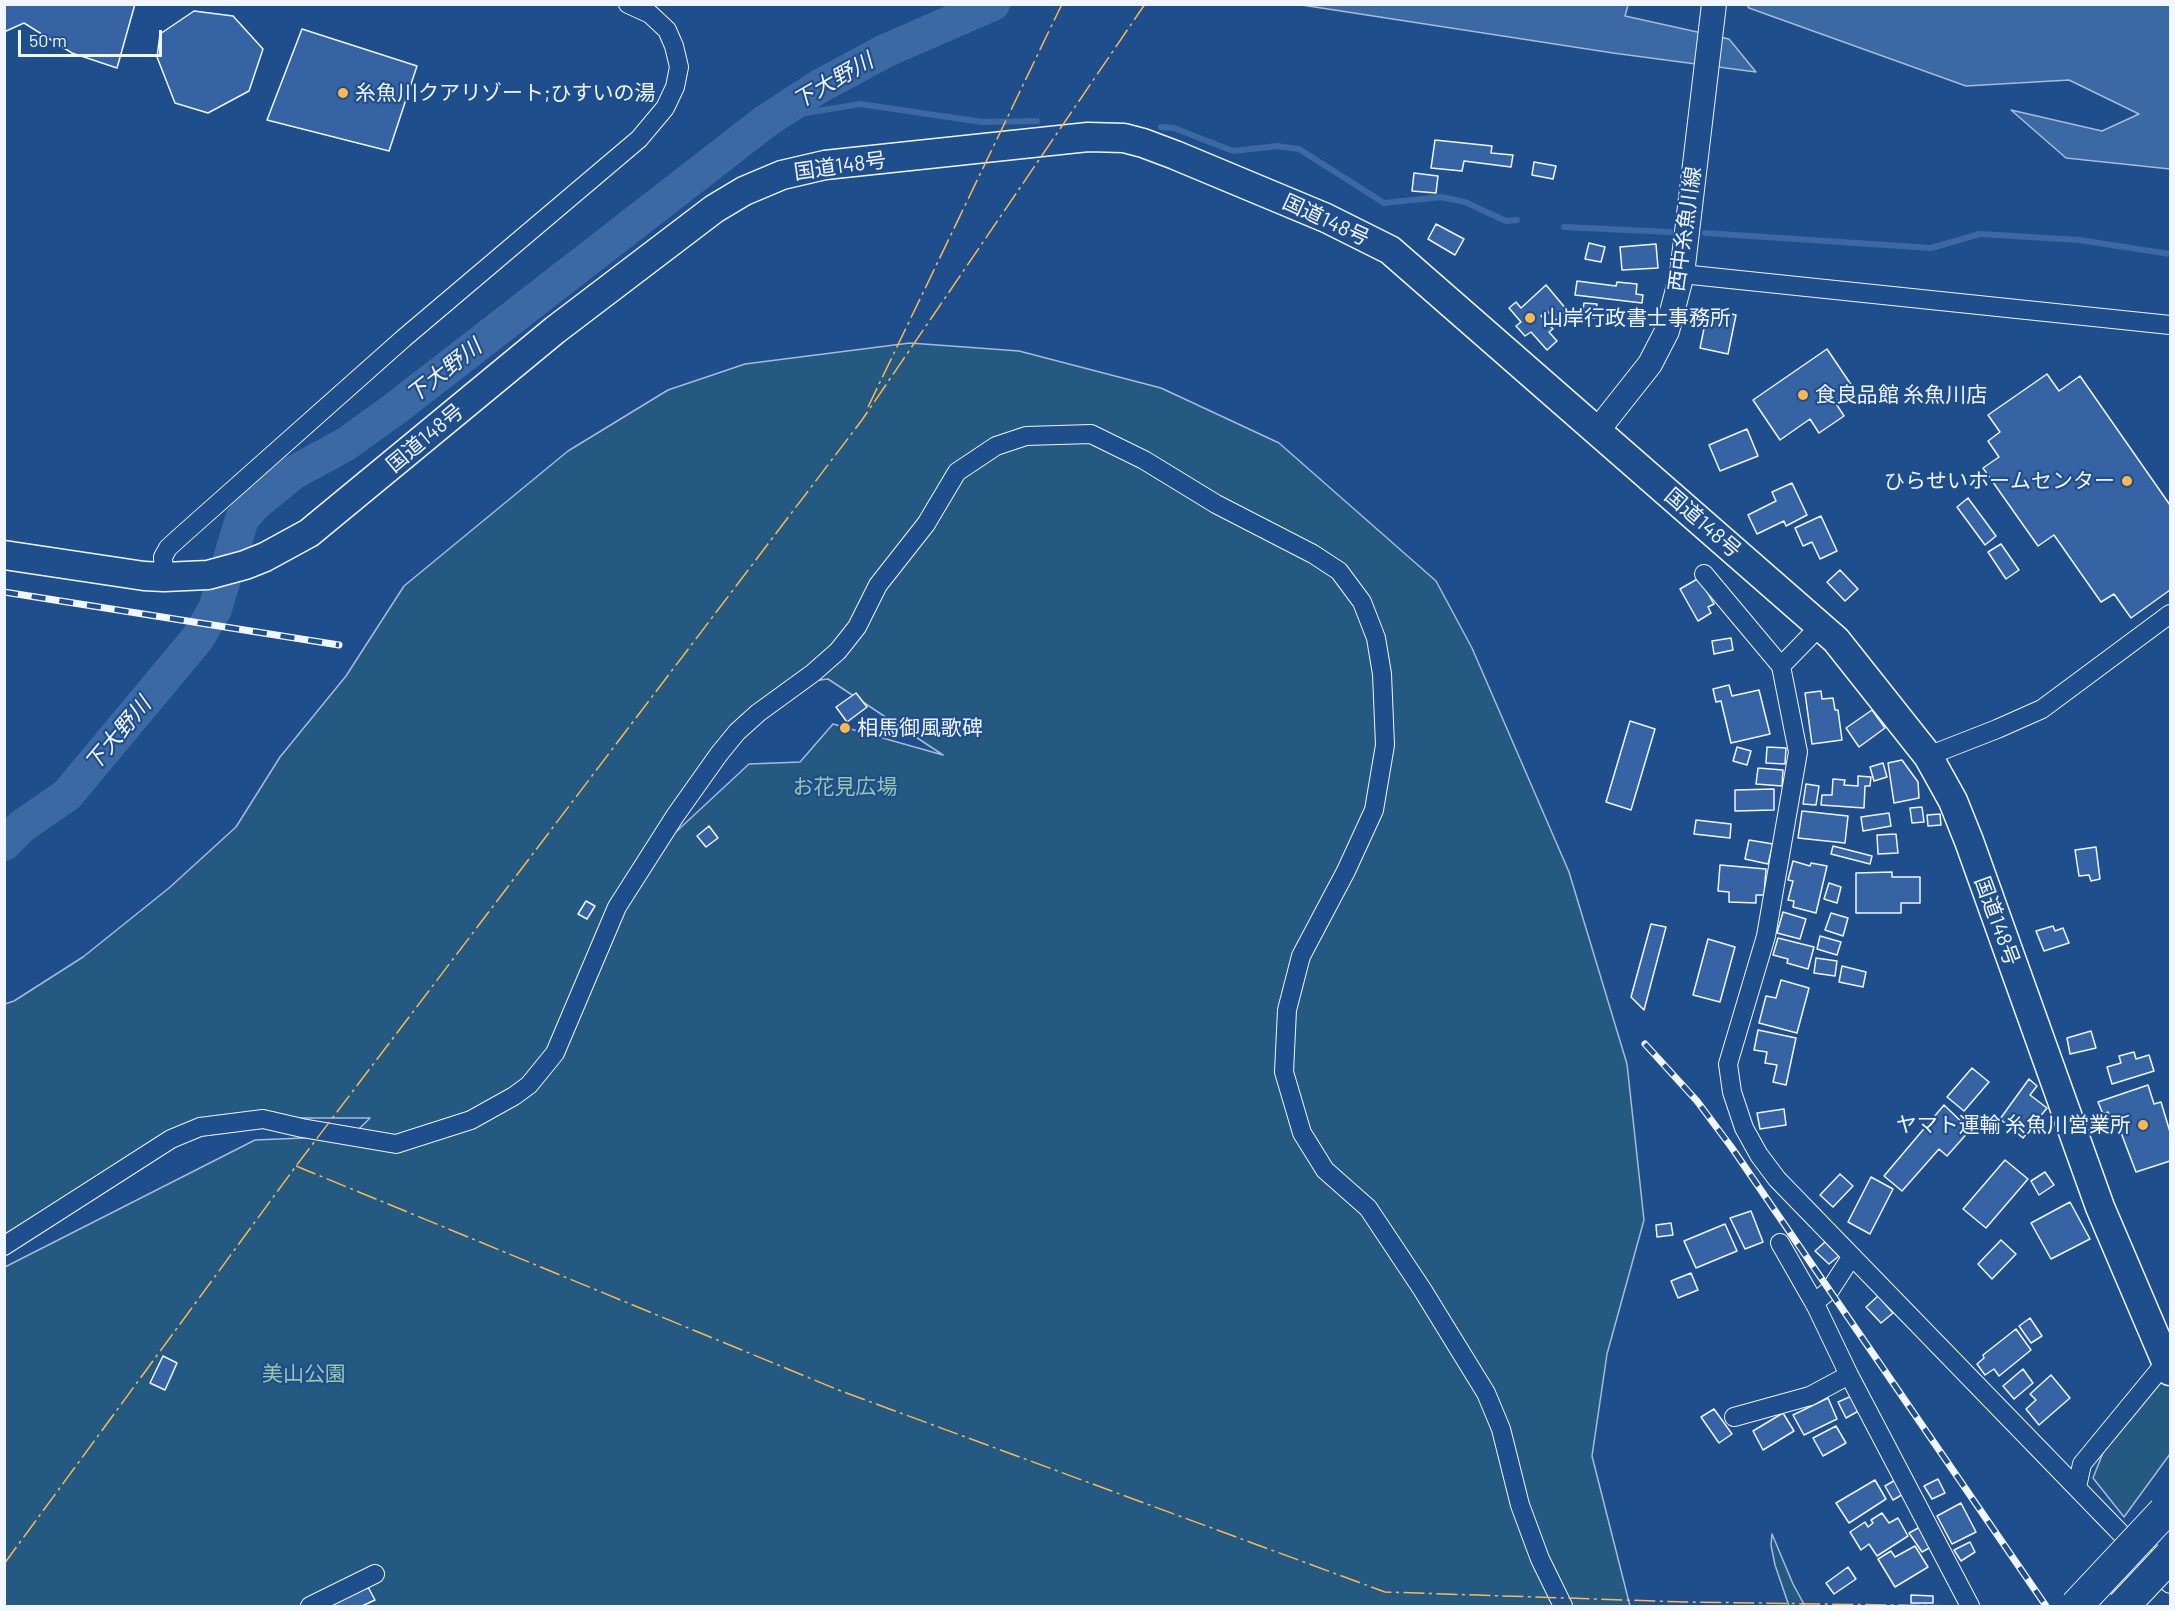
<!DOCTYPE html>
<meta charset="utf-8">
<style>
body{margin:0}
#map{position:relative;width:2175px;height:1611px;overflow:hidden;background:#1f4e8c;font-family:Barlow,sans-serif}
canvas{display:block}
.frame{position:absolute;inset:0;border:6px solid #f2f6ff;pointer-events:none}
.scale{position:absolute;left:18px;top:30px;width:144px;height:27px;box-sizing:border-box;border:3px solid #f2f6ff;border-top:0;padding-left:8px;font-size:18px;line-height:21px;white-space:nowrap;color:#f2f6ff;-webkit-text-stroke:4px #1f4e8c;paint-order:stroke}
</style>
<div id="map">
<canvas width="2175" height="1611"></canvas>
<div class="frame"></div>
<div class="scale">50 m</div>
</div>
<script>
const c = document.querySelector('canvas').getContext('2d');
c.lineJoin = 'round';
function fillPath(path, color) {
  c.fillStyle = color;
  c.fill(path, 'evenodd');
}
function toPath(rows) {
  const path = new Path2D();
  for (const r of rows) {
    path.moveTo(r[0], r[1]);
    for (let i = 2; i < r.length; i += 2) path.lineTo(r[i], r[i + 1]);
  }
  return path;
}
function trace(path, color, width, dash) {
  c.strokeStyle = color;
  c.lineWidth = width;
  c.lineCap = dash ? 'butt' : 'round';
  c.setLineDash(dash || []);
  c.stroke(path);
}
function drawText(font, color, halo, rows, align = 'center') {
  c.font = font + ' Barlow,"Noto Sans JP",sans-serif';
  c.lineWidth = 4.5;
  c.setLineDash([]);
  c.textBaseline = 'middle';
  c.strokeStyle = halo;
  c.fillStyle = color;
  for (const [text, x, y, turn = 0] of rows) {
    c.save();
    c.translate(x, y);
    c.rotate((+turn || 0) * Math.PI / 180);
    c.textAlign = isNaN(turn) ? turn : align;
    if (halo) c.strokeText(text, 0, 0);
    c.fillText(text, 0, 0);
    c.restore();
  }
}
const green = toPath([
 [910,343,1019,351,1161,388,1279,443,1436,581,1472,648,1569,872,1627,1064,1644,1220,1607,1354,1592,1456,1630,1606,5,1606,5,1267,255,1140,352,1136,370,1118,296,1118,273,1112,250,1112,165,1133,5,1234,5,1004,14,1001,83,957,169,888,236,827,280,757,346,676,404,586,568,451,668,390,745,364,910,343],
 [828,679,943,755,833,724,800,762,749,764,636,869,646,847,790,684,828,679],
 [2170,1370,2170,1454,2124,1517,2093,1478,2106,1445,2170,1370],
 [1772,1534,1793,1584,1805,1606,1789,1606,1775,1565,1771,1545,1772,1534]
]);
const water = toPath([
 [1302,5,1628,5,1625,16,1729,39,1756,72,1613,53,1302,5],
 [1747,5,2170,5,2170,169,2066,158,2011,110,2102,131,2139,114,2069,80,1966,86,1749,8,1747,5]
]);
const stream = toPath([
 [769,119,860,104,982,122,1037,121],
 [1161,127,1174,128,1233,151,1277,146,1299,149,1384,203,1441,197,1465,202,1506,221,1517,220],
 [1564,227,1670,232],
 [1705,233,1931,248,1980,234,2079,240,2170,254]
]);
const river = toPath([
 [4,844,22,826,67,795,197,639,215,609,242,519,255,504,293,473,346,444,396,408,766,121,820,86,885,51,993,4]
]);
const building = toPath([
 [4,4,135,4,117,68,72,53,24,23,4,32,4,4],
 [194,11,233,16,263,49,249,91,208,113,175,103,157,57,160,34,194,11],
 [302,29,417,66,389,151,267,120,302,29],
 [1435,140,1492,146,1491,153,1513,155,1511,167,1464,161,1462,171,1431,168,1435,140],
 [1534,162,1556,166,1553,179,1532,175,1534,162],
 [1414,173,1438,176,1436,193,1412,191,1414,173],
 [1436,224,1464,239,1455,255,1428,239,1436,224],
 [1589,243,1605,247,1601,262,1585,259,1589,243],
 [1656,244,1658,268,1622,270,1620,247,1656,244],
 [1577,281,1616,286,1617,282,1637,284,1636,294,1643,295,1642,303,1575,295,1577,281],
 [1546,285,1567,310,1556,320,1547,311,1541,316,1553,329,1549,332,1557,341,1547,350,1531,332,1525,336,1516,326,1521,322,1509,308,1516,302,1521,308,1546,285],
 [1584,303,1597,304,1595,318,1582,316,1584,303],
 [1708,309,1736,315,1728,354,1700,348,1708,309],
 [1827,349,1854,389,1835,402,1844,416,1819,433,1810,419,1780,440,1753,400,1827,349],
 [2047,374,2059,391,2080,376,2170,505,2170,590,2131,618,2114,594,2101,602,2054,535,2038,546,1983,468,1999,457,1988,441,2000,432,1988,415,2047,374],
 [1747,429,1758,456,1720,471,1709,445,1747,429],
 [1792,483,1807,515,1786,526,1784,521,1757,534,1748,515,1776,501,1772,492,1792,483],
 [1968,498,1996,536,1985,545,1957,507,1968,498],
 [1821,516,1837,551,1820,559,1812,542,1803,546,1795,528,1821,516],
 [2001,544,2019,570,2006,579,1988,552,2001,544],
 [1840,570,1858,589,1845,601,1827,582,1840,570],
 [1699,578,1714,604,1708,607,1711,613,1698,621,1680,589,1699,578],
 [1731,638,1733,650,1714,654,1712,641,1731,638],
 [1729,685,1732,696,1759,690,1770,734,1731,743,1721,701,1716,702,1713,689,1729,685],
 [1821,691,1822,699,1833,698,1835,710,1838,710,1842,740,1812,744,1805,693,1821,691],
 [856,693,867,707,847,722,836,707,856,693],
 [1872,710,1885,728,1859,747,1846,728,1872,710],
 [1630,721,1655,729,1631,810,1606,802,1630,721],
 [1737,747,1751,751,1747,765,1733,761,1737,747],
 [1767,747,1786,748,1785,764,1766,763,1767,747],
 [1902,760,1918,782,1919,798,1894,803,1888,763,1902,760],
 [1883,763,1887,777,1874,781,1870,767,1883,763],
 [1758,768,1783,770,1782,786,1756,784,1758,768],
 [1858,776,1871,777,1870,786,1865,786,1864,808,1821,805,1822,795,1832,795,1833,779,1845,780,1844,785,1858,786,1858,776],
 [1806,784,1819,786,1816,805,1803,804,1806,784],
 [1774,789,1774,810,1735,811,1735,790,1774,789],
 [1922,807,1924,822,1912,823,1910,808,1922,807],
 [1802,811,1848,816,1845,843,1798,838,1802,811],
 [1889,813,1891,826,1863,831,1861,817,1889,813],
 [1940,814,1941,825,1928,826,1927,815,1940,814],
 [1696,820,1731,824,1730,838,1694,834,1696,820],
 [709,826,718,838,706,847,697,836,709,826],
 [1896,834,1898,853,1878,854,1877,835,1896,834],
 [1749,840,1773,844,1768,864,1745,859,1749,840],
 [1833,846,1872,856,1870,864,1831,854,1833,846],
 [2096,847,2100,879,2091,881,2089,875,2079,876,2075,850,2096,847],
 [1793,861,1810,866,1811,863,1827,866,1816,913,1793,907,1794,901,1788,900,1793,881,1788,880,1793,861],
 [1720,865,1766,869,1764,895,1756,895,1756,903,1729,902,1729,892,1718,891,1720,865],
 [1892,872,1892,877,1920,877,1920,903,1901,903,1901,913,1856,913,1856,873,1892,872],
 [1829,883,1841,887,1837,903,1824,899,1829,883],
 [586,901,595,906,587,919,578,914,586,901],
 [1783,912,1806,919,1800,939,1777,933,1783,912],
 [1831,913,1848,918,1843,936,1825,930,1831,913],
 [1651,924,1666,927,1644,1010,1631,997,1651,924],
 [2053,926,2055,931,2063,928,2069,943,2044,951,2036,931,2053,926],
 [1820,936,1841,942,1837,955,1817,949,1820,936],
 [1778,938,1814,947,1808,969,1787,963,1788,959,1773,955,1778,938],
 [1708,939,1735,947,1720,1002,1693,995,1708,939],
 [1816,958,1837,961,1835,976,1814,973,1816,958],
 [1842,966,1866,972,1863,987,1839,982,1842,966],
 [1781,980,1809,988,1797,1033,1759,1023,1766,996,1776,998,1781,980],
 [1758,1030,1796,1038,1786,1085,1773,1082,1777,1065,1765,1063,1767,1052,1754,1050,1758,1030],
 [2091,1031,2096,1048,2070,1054,2067,1038,2091,1031],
 [2134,1052,2136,1059,2149,1055,2154,1071,2112,1084,2107,1067,2121,1063,2119,1056,2134,1052],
 [1972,1068,1989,1082,1964,1111,1947,1097,1972,1068],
 [2029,1079,2037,1086,2030,1095,2047,1108,2023,1138,2000,1119,2029,1079],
 [2148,1085,2154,1104,2161,1102,2170,1132,2170,1161,2136,1172,2115,1117,2111,1118,2108,1112,2103,1114,2098,1102,2148,1085],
 [1944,1105,1970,1130,1947,1156,1939,1149,1902,1191,1884,1176,1944,1105],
 [1784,1109,1786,1125,1760,1129,1757,1113,1784,1109],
 [2005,1160,2028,1179,1986,1228,1963,1209,2005,1160],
 [2045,1172,2054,1185,2039,1195,2031,1181,2045,1172],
 [1840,1174,1853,1186,1833,1207,1820,1195,1840,1174],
 [1871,1177,1893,1189,1870,1234,1848,1222,1871,1177],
 [2070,1202,2090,1239,2051,1259,2031,1223,2070,1202],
 [1751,1211,1763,1242,1745,1249,1730,1218,1751,1211],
 [1671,1223,1673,1235,1657,1237,1656,1225,1671,1223],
 [1725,1224,1737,1251,1696,1268,1684,1241,1725,1224],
 [2001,1240,2016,1254,1992,1279,1978,1264,2001,1240],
 [1825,1242,1839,1256,1829,1264,1815,1251,1825,1242],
 [1691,1273,1698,1290,1678,1298,1671,1281,1691,1273],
 [1878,1296,1893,1313,1881,1323,1866,1307,1878,1296],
 [2030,1318,2042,1336,2031,1343,2019,1326,2030,1318],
 [2016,1329,2031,1350,1999,1376,1994,1369,1985,1375,1977,1364,1984,1358,1983,1355,2016,1329],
 [163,1356,177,1363,165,1390,150,1383,163,1356],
 [2023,1369,2033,1383,2014,1399,2003,1386,2023,1369],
 [2051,1375,2070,1398,2039,1425,2026,1409,2036,1400,2030,1394,2051,1375],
 [1854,1395,1862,1409,1846,1418,1838,1402,1854,1395],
 [1828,1398,1837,1419,1804,1435,1793,1415,1828,1398],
 [1714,1409,1732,1434,1719,1443,1701,1417,1714,1409],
 [1783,1413,1794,1431,1763,1450,1753,1431,1783,1413],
 [1836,1426,1846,1443,1823,1456,1813,1438,1836,1426],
 [1897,1479,1905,1493,1893,1500,1885,1486,1897,1479],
 [1938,1479,1945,1493,1932,1499,1924,1486,1938,1479],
 [1875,1480,1886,1499,1849,1523,1836,1503,1875,1480],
 [1961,1503,1976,1532,1952,1544,1937,1516,1961,1503],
 [1882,1513,1889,1523,1898,1518,1908,1536,1877,1556,1869,1544,1861,1550,1850,1532,1865,1522,1868,1527,1873,1523,1871,1520,1882,1513],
 [1920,1527,1931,1547,1922,1552,1909,1533,1920,1527],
 [1970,1542,1975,1552,1961,1561,1954,1550,1970,1542],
 [1915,1546,1928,1567,1895,1587,1878,1559,1891,1551,1895,1557,1915,1546],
 [1848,1567,1856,1579,1834,1594,1826,1583,1848,1567],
 [368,1587,375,1600,362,1606,329,1606,368,1587],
 [1911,1595,1933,1596,1933,1603,1911,1603,1911,1595]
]);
const minor = toPath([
 [1682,274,2170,325],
 [1704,574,1781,666],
 [164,577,163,557,168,548,180,537,404,338,639,139,665,108,675,87,679,67,674,46,667,30,650,14,628,4],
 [1820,626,1781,666,1798,752,1766,936,1728,1064,1732,1092,1744,1128,1759,1155,1777,1179,2170,1584],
 [1928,756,1997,729,2042,709,2170,614],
 [1780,1243,1816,1306,1849,1375],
 [4,1246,171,1139,200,1127,263,1119,302,1128,396,1144,471,1120,514,1096,529,1085,555,1053,617,907,675,816,719,754,737,732,758,713,813,673,838,651,857,627,878,585,926,524,957,472,996,446,1026,436,1091,434,1144,460,1216,504,1313,554,1339,571,1362,602,1376,638,1382,674,1385,745,1374,810,1346,871,1301,956,1287,1010,1284,1072,1302,1133,1325,1170,1368,1208,1422,1289,1486,1393,1501,1429,1520,1505,1540,1559,1563,1606],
 [1814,1303,1830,1290,1852,1256],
 [1734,1417,1810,1396,1849,1375,1970,1606],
 [2077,1487,2082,1464,2170,1357],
 [310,1606,375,1574]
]);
const secondary = toPath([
 [1597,431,1650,364,1667,331,1682,274,1714,4]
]);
const trunk = toPath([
 [4,555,144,576,164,577,208,575,245,565,265,557,309,533,555,330,714,209,744,191,782,175,825,165,1088,137,1124,138,1143,143,1175,155,1326,218,1390,250,1836,640,1928,756,1953,801,1969,841,2100,1207,2170,1371]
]);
const rail = toPath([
 [4,592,339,645],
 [1645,1044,1697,1101,1732,1148,2046,1606]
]);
const motorwayBridge = toPath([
 [2076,1606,2164,1512],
 [2123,1606,2170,1556]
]);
const power = toPath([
 [868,407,1062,4],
 [296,1166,841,1391,1385,1592,1686,1602,1960,1606],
 [4,1564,296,1166,862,420,1145,4]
]);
const markers = [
 [343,93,6,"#ffb74d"],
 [1530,318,6,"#ffb74d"],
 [1803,395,6,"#ffb74d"],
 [2127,481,6,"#ffb74d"],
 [845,728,6,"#ffb74d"],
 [2143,1125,6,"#ffb74d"]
];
const poiNames = [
 ["糸魚川クアリゾート;ひすいの湯",355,93],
 ["山岸行政書士事務所",1542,318],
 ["食良品館 糸魚川店",1815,395],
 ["ひらせいホームセンター",2115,481,"right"],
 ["相馬御風歌碑",857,728],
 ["ヤマト運輸 糸魚川営業所",2131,1125,"right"]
];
const streetNames = [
 ["国道148号",840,166,-8],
 ["国道148号",1326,220,25],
 ["西中糸魚川線",1685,229,-82],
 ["国道148号",425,438,-40],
 ["国道148号",1703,523,41],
 ["国道148号",1997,921,70]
];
const parkNames = [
 ["お花見広場",845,787],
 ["美山公園",304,1374]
];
const waterNames = [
 ["下大野川",833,81,-30],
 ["下大野川",444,371,-38],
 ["下大野川",118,734,-50]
];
fillPath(green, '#245a82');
trace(green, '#a8bbd7', 1.5);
fillPath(water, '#3b69a3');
trace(water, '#a8bbd7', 1.5);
trace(stream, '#3b69a3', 6);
trace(river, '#3b69a3', 34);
fillPath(building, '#3563a3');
trace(building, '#f2f6ff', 1.5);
trace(minor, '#f2f6ff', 20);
trace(secondary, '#f2f6ff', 26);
trace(trunk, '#f2f6ff', 31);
trace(minor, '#1f4e8c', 18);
trace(secondary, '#1f4e8c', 24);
trace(trunk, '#1f4e8c', 28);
trace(rail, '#f2f6ff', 7);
trace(rail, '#1f4e8c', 4.5, [14]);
trace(motorwayBridge, '#f2f6ff', 34, []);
trace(motorwayBridge, '#1f4e8c', 32);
trace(power, '#ffb74d', 1.5, [21, 4.5, 3, 4.5]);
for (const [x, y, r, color] of markers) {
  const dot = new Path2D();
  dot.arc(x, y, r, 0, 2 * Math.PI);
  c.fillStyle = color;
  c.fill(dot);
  trace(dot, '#1f4e8c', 2);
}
drawText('21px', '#f2f6ff', '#1f4e8c', poiNames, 'left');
drawText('21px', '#f2f6ff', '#1f4e8c', streetNames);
drawText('21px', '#97c8a6', '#1f4e8c', parkNames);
drawText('italic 22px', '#f2f6ff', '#1f4e8c', waterNames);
</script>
